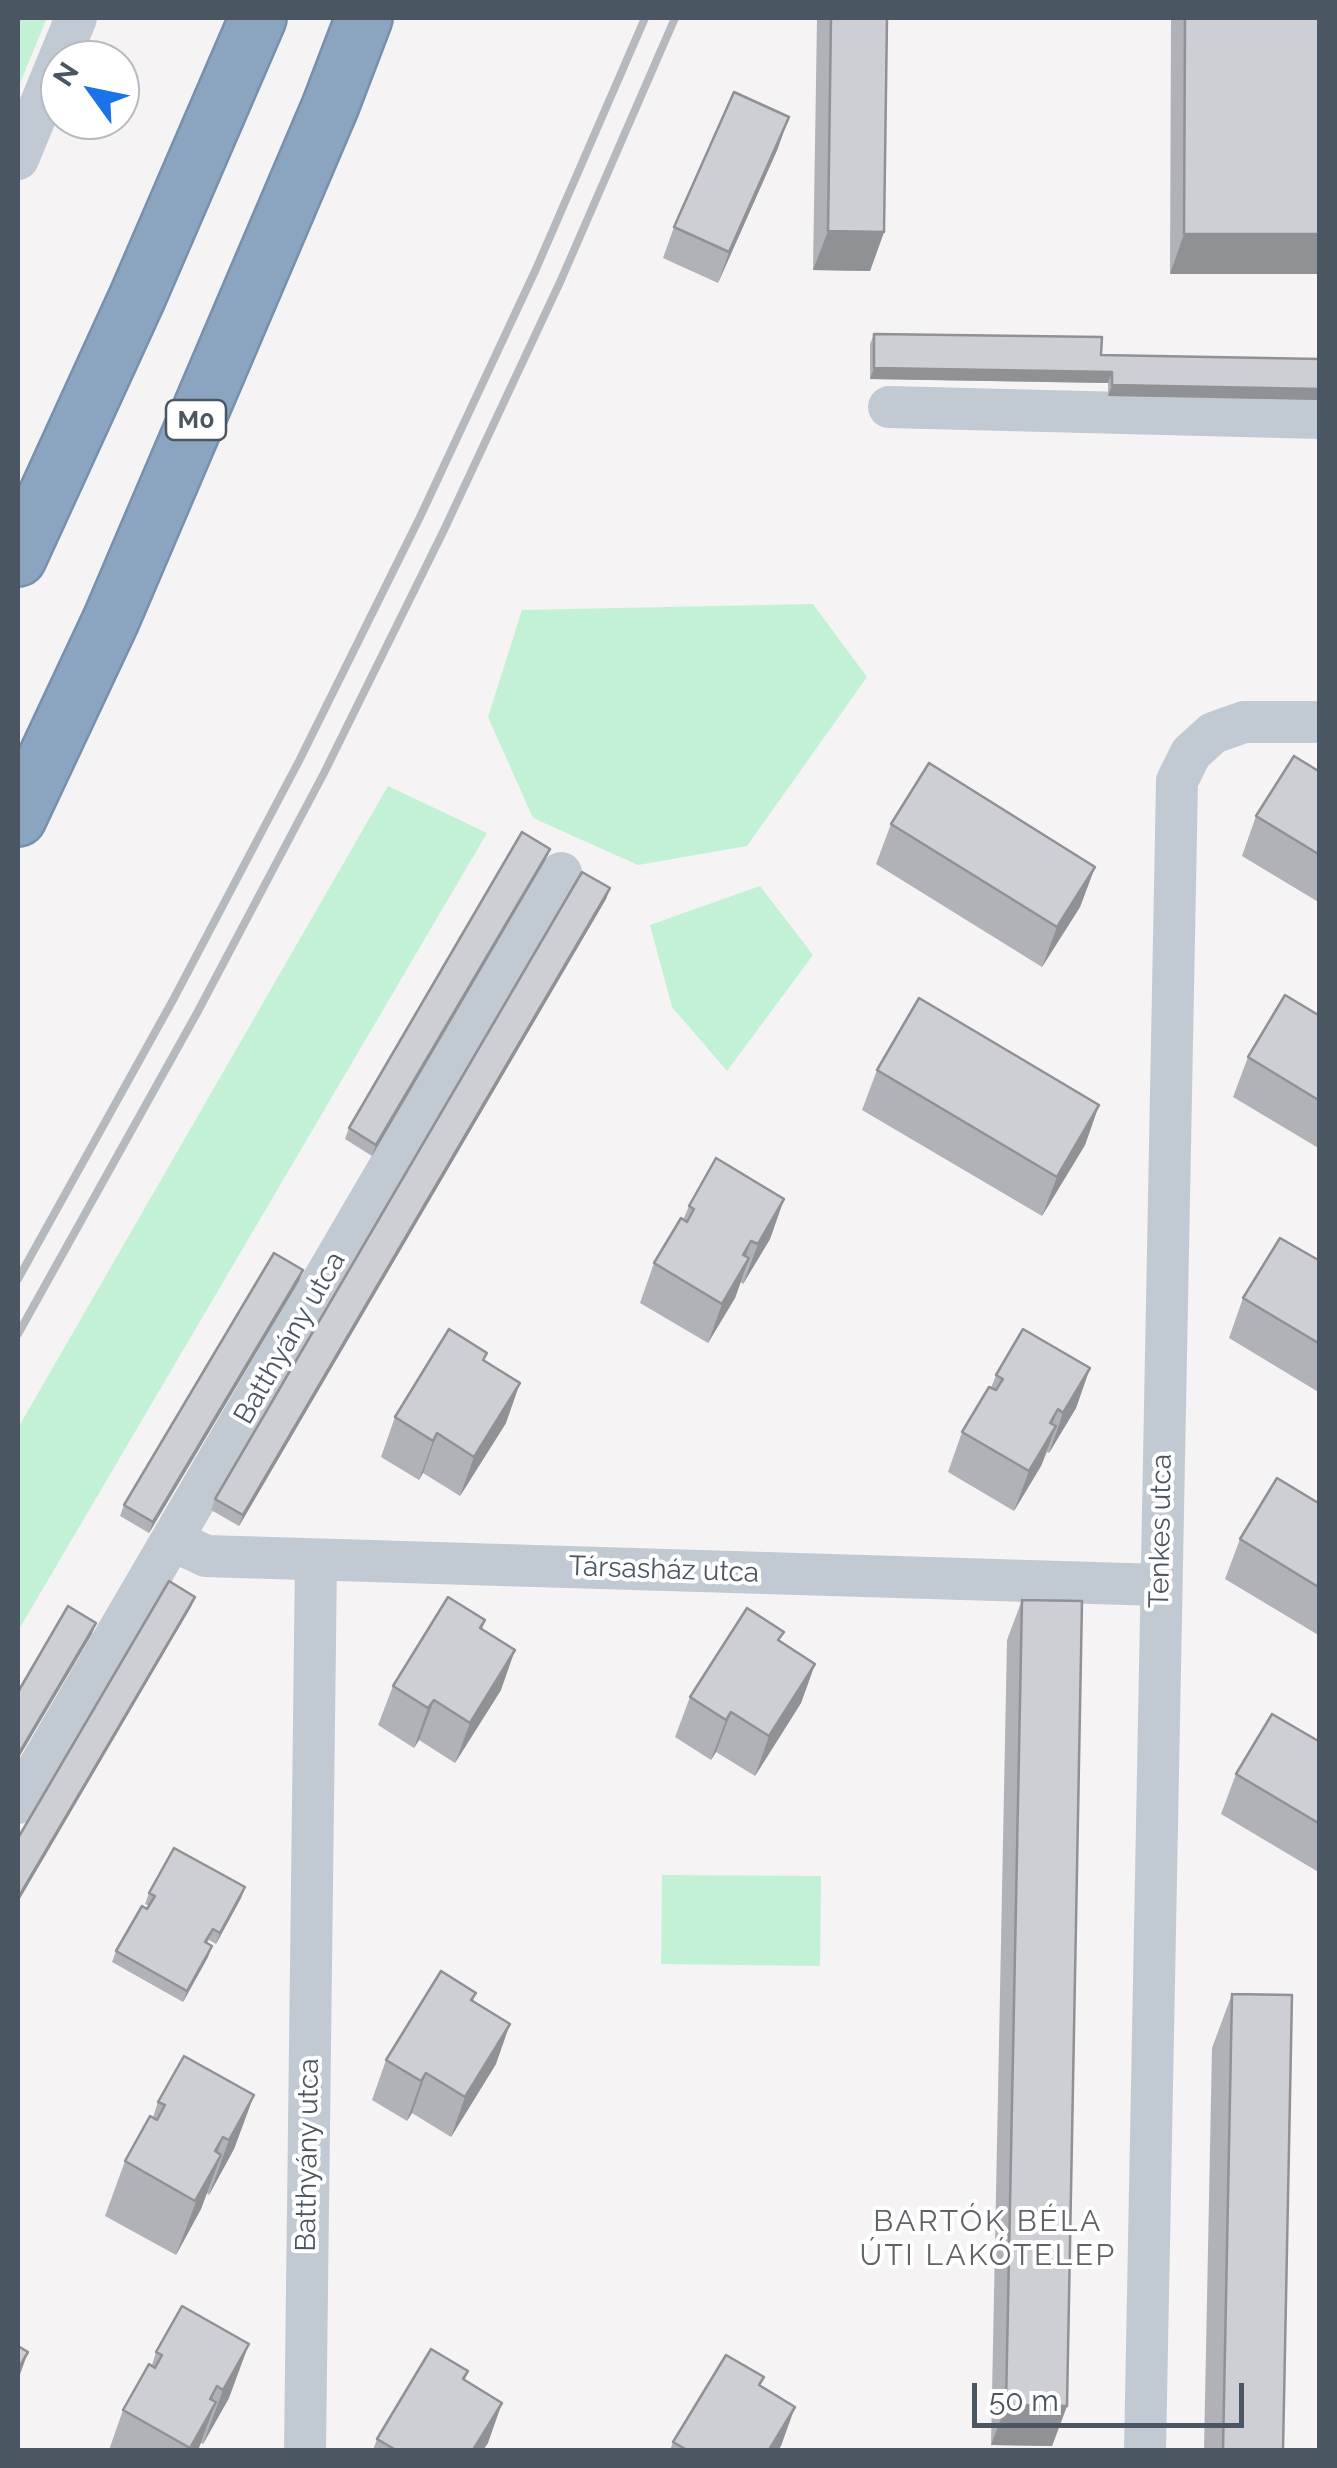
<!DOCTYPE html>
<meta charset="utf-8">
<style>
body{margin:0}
#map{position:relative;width:1337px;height:2468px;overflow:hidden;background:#f5f3f3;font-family:Raleway,sans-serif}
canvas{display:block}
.frame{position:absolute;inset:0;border:20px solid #4a5661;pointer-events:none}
.north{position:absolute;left:40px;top:40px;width:100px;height:100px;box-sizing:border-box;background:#fff;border:2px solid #b7bbc0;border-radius:50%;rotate:303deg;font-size:28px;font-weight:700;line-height:40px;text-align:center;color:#4a5661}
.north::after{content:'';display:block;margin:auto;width:35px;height:45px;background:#1a73e8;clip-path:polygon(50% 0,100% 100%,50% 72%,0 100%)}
.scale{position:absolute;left:972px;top:2383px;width:272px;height:45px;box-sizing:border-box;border:5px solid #4a5661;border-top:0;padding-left:12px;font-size:30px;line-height:35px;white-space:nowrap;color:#4a5661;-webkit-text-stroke:8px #fff;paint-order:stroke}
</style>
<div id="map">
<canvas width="1337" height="2468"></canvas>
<div class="frame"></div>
<div class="north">N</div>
<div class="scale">50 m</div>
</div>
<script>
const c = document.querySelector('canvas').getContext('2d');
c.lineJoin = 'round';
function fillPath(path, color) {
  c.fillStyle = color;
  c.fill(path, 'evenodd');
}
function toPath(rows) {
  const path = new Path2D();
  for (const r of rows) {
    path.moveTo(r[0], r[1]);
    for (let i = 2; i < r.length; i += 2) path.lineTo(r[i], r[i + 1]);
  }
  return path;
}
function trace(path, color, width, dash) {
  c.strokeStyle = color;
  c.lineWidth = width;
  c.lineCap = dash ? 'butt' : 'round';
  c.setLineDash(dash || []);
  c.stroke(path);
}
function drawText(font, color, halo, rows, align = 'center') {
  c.font = font + ' Raleway,sans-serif';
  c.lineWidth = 8;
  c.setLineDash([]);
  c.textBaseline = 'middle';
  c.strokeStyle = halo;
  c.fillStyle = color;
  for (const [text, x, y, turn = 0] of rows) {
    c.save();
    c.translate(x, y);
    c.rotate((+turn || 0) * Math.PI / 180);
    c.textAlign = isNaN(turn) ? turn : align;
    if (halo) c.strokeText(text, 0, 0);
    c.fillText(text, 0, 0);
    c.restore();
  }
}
const green = toPath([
 [18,18,47,18,18,88],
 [813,604,867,677,747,846,638,865,533,818,488,717,522,610],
 [388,786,487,833,18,1631,18,1428],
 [760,886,813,955,727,1071,672,1007,650,925],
 [662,1875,821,1876,820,1966,661,1964]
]);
const minor = toPath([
 [18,159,76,18],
 [889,407,1320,418],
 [172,1540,206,1556,1160,1585],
 [18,1803,561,873],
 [305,2450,316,1560],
 [1145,2450,1177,781,1191,753,1213,733,1244,722,1320,722]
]);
const highway = toPath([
 [18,558,137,298,258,18],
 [18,818,111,620,330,107,364,18]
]);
const rail = toPath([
 [18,1279,173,1000,299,761,420,517,536,269,645,18],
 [18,1334,197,1013,324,773,444,530,561,280,675,18]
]);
const wall = toPath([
 [817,18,887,18,884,232,870,271,813,270],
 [1171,18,1320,18,1320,274,1170,274],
 [778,148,718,283,663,258,674,227],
 [874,334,1101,355,1320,359,1320,400,1108,396,1108,383,870,379,870,344],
 [1320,772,1320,903,1242,856,1256,816],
 [891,824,1095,867,1080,907,1042,967,876,864],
 [546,859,372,1156,345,1139,349,1128],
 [610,888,606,899,239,1526,211,1510,215,1499],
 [1320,1016,1320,1149,1233,1097,1248,1057],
 [877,1070,1099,1105,1085,1145,1042,1216,862,1110],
 [784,1199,770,1239,743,1284,741,1282,735,1298,708,1343,640,1303,654,1263,683,1220,689,1206],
 [1320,1261,1320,1393,1229,1338,1243,1298],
 [303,1270,299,1281,149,1533,120,1516,124,1505],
 [487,1353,484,1361,506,1423,460,1496,423,1473,419,1480,381,1457,395,1417],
 [1090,1368,1076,1408,1049,1453,1047,1452,1041,1466,1014,1511,948,1472,962,1432,991,1388,996,1375],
 [1320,1504,1320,1636,1225,1579,1240,1539],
 [1022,1600,1067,2406,1052,2446,991,2445,1007,1640],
 [485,1620,482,1630,501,1690,455,1763,419,1740,414,1748,378,1725,393,1686],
 [780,1641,815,1664,801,1703,755,1776,716,1752,711,1760,675,1737,690,1697],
 [1320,1742,1320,1873,1221,1814,1236,1774],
 [245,1887,241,1898,216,1944,209,1940,207,1943,208,1957,183,2002,112,1962,116,1951,149,1906,145,1904,149,1893],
 [476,1993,473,2001,496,2064,451,2137,412,2113,407,2121,372,2100,386,2060],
 [1232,1994,1283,2450,1204,2450,1212,2048],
 [254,2095,234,2149,209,2195,207,2193,201,2209,176,2255,105,2216,125,2161,153,2117,158,2102],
 [182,2306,229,2398,203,2444,201,2443,198,2450,109,2450,123,2410,152,2365,156,2352],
 [468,2371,465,2380,488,2443,483,2450,373,2450,377,2439],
 [761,2386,795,2407,778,2450,670,2450,673,2442]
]);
const shadedWall = toPath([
 [789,117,778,148,718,283,729,252],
 [828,231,884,232,870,271,813,270],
 [1184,234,1320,234,1320,274,1170,274],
 [874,368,1112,372,1108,383,870,379],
 [1112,385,1320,389,1320,400,1108,396],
 [550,849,546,859,372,1156,376,1145],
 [1095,867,1080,907,1042,967,1057,927],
 [610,888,606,899,239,1526,243,1515],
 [1099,1105,1085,1145,1042,1216,1057,1177],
 [784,1199,770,1239,743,1284,758,1244],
 [751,1241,738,1277,749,1258,735,1298,708,1343,722,1304,743,1255],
 [303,1270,299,1281,149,1533,153,1522],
 [1090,1368,1076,1408,1049,1453,1063,1413],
 [520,1383,506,1423,460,1496,474,1457],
 [1058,1409,1044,1446,1056,1426,1041,1466,1014,1511,1029,1471,1050,1423],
 [437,1433,423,1473,419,1480,433,1441],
 [195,1597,191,1607,18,1902,18,1898],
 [96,1623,92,1634,18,1759,18,1755],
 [515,1650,501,1690,455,1763,470,1723],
 [815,1664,801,1703,755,1776,769,1736],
 [434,1700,419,1740,414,1748,428,1708],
 [731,1712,716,1752,711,1760,726,1720],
 [245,1887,241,1898,216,1944,220,1933],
 [212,1946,208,1957,183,2002,187,1991],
 [510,2024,496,2064,451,2137,465,2097],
 [426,2073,412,2113,407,2121,421,2081],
 [254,2095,234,2149,209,2195,229,2140],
 [223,2137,207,2181,221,2155,201,2209,176,2255,215,2151],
 [249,2344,229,2398,203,2444,223,2390],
 [28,2352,18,2380,18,2369],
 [217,2386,202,2426,216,2402,198,2450,189,2450],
 [502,2403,488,2443,483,2450,473,2450],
 [1006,2405,1067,2406,1052,2446,991,2445],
 [795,2407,781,2446,778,2450,769,2450]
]);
const building = toPath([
 [831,18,887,18,884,232,828,231,831,18],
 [1185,18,1320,18,1320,234,1184,234,1185,18],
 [734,92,789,117,729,252,674,227,734,92],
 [874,334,1102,337,1101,355,1320,359,1320,389,1112,385,1112,372,874,368,874,334],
 [1294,756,1320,772,1320,855,1256,816,1294,756],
 [929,763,1095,867,1057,927,891,824,929,763],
 [522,832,550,849,376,1145,349,1128,522,832],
 [582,872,610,888,243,1515,215,1499,582,872],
 [1285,995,1320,1016,1320,1101,1248,1057,1285,995],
 [919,998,1099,1105,1057,1177,877,1070,919,998],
 [716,1158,784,1199,758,1244,751,1241,743,1255,749,1258,722,1304,654,1263,681,1218,687,1222,694,1209,689,1206,716,1158],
 [1280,1238,1320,1261,1320,1344,1243,1298,1280,1238],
 [274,1253,303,1270,153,1522,124,1505,274,1253],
 [449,1329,487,1353,483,1360,520,1383,474,1457,437,1433,433,1441,395,1417,449,1329],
 [1023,1329,1090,1368,1063,1413,1058,1409,1050,1423,1056,1426,1029,1471,962,1432,989,1387,996,1390,1003,1379,996,1375,1023,1329],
 [1277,1478,1320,1504,1320,1588,1240,1539,1277,1478],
 [169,1581,195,1597,18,1898,18,1838,169,1581],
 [448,1597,485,1620,480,1628,515,1650,470,1723,434,1700,428,1708,393,1686,448,1597],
 [1022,1600,1082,1601,1067,2406,1006,2405,1022,1600],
 [68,1606,96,1623,18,1755,18,1692,68,1606],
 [747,1608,784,1632,778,1640,815,1664,769,1736,731,1712,726,1720,690,1697,747,1608],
 [1272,1714,1320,1742,1320,1824,1236,1774,1272,1714],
 [174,1848,245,1887,220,1933,213,1929,205,1942,212,1946,187,1991,116,1951,142,1906,147,1909,155,1896,149,1893,174,1848],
 [441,1971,476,1993,471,2000,510,2024,465,2097,426,2073,421,2081,386,2060,441,1971],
 [1232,1994,1292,1995,1283,2450,1223,2450,1232,1994],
 [184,2056,254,2095,229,2140,223,2137,215,2151,221,2155,195,2201,125,2161,150,2116,157,2120,165,2105,158,2102,184,2056],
 [182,2306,249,2344,223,2390,217,2386,210,2399,216,2402,190,2448,123,2410,149,2364,155,2368,162,2355,156,2352,182,2306],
 [18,2346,28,2352,18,2369,18,2346],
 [431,2349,468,2371,463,2379,502,2403,473,2450,396,2450,377,2439,431,2349],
 [726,2355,764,2377,759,2385,795,2407,769,2450,687,2450,673,2442,726,2355]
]);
const shields = [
 [196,420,60]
];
const shieldNames = [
 ["M0",196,420]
];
const streetNames = [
 ["Batthyány utca",290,1338,-60],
 ["Tenkes utca",1161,1531,-89],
 ["Társasház utca",664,1570,2],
 ["Batthyány utca",308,2155,-89]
];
const neighbourhoodNames = [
 ["BARTÓK BÉLA",988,2222],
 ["ÚTI LAKÓTELEP",988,2256]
];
fillPath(green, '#c3f1d5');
trace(highway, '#7690ad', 60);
trace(minor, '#c1cad2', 42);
trace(highway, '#8ba5c1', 55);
trace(rail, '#b5b8bd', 8);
fillPath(wall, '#b0b2b7');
fillPath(shadedWall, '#909195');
fillPath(building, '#cdcfd5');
trace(building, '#909195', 2.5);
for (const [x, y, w] of shields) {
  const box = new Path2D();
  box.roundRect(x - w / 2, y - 20, w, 40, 8);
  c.fillStyle = '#fff';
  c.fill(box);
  trace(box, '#4a5661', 2.5);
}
drawText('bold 25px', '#4a5661', null, shieldNames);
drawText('28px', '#4a5661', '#fff', streetNames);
c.letterSpacing = '2.5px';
drawText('30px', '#5f6368', '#fff', neighbourhoodNames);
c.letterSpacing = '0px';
</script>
